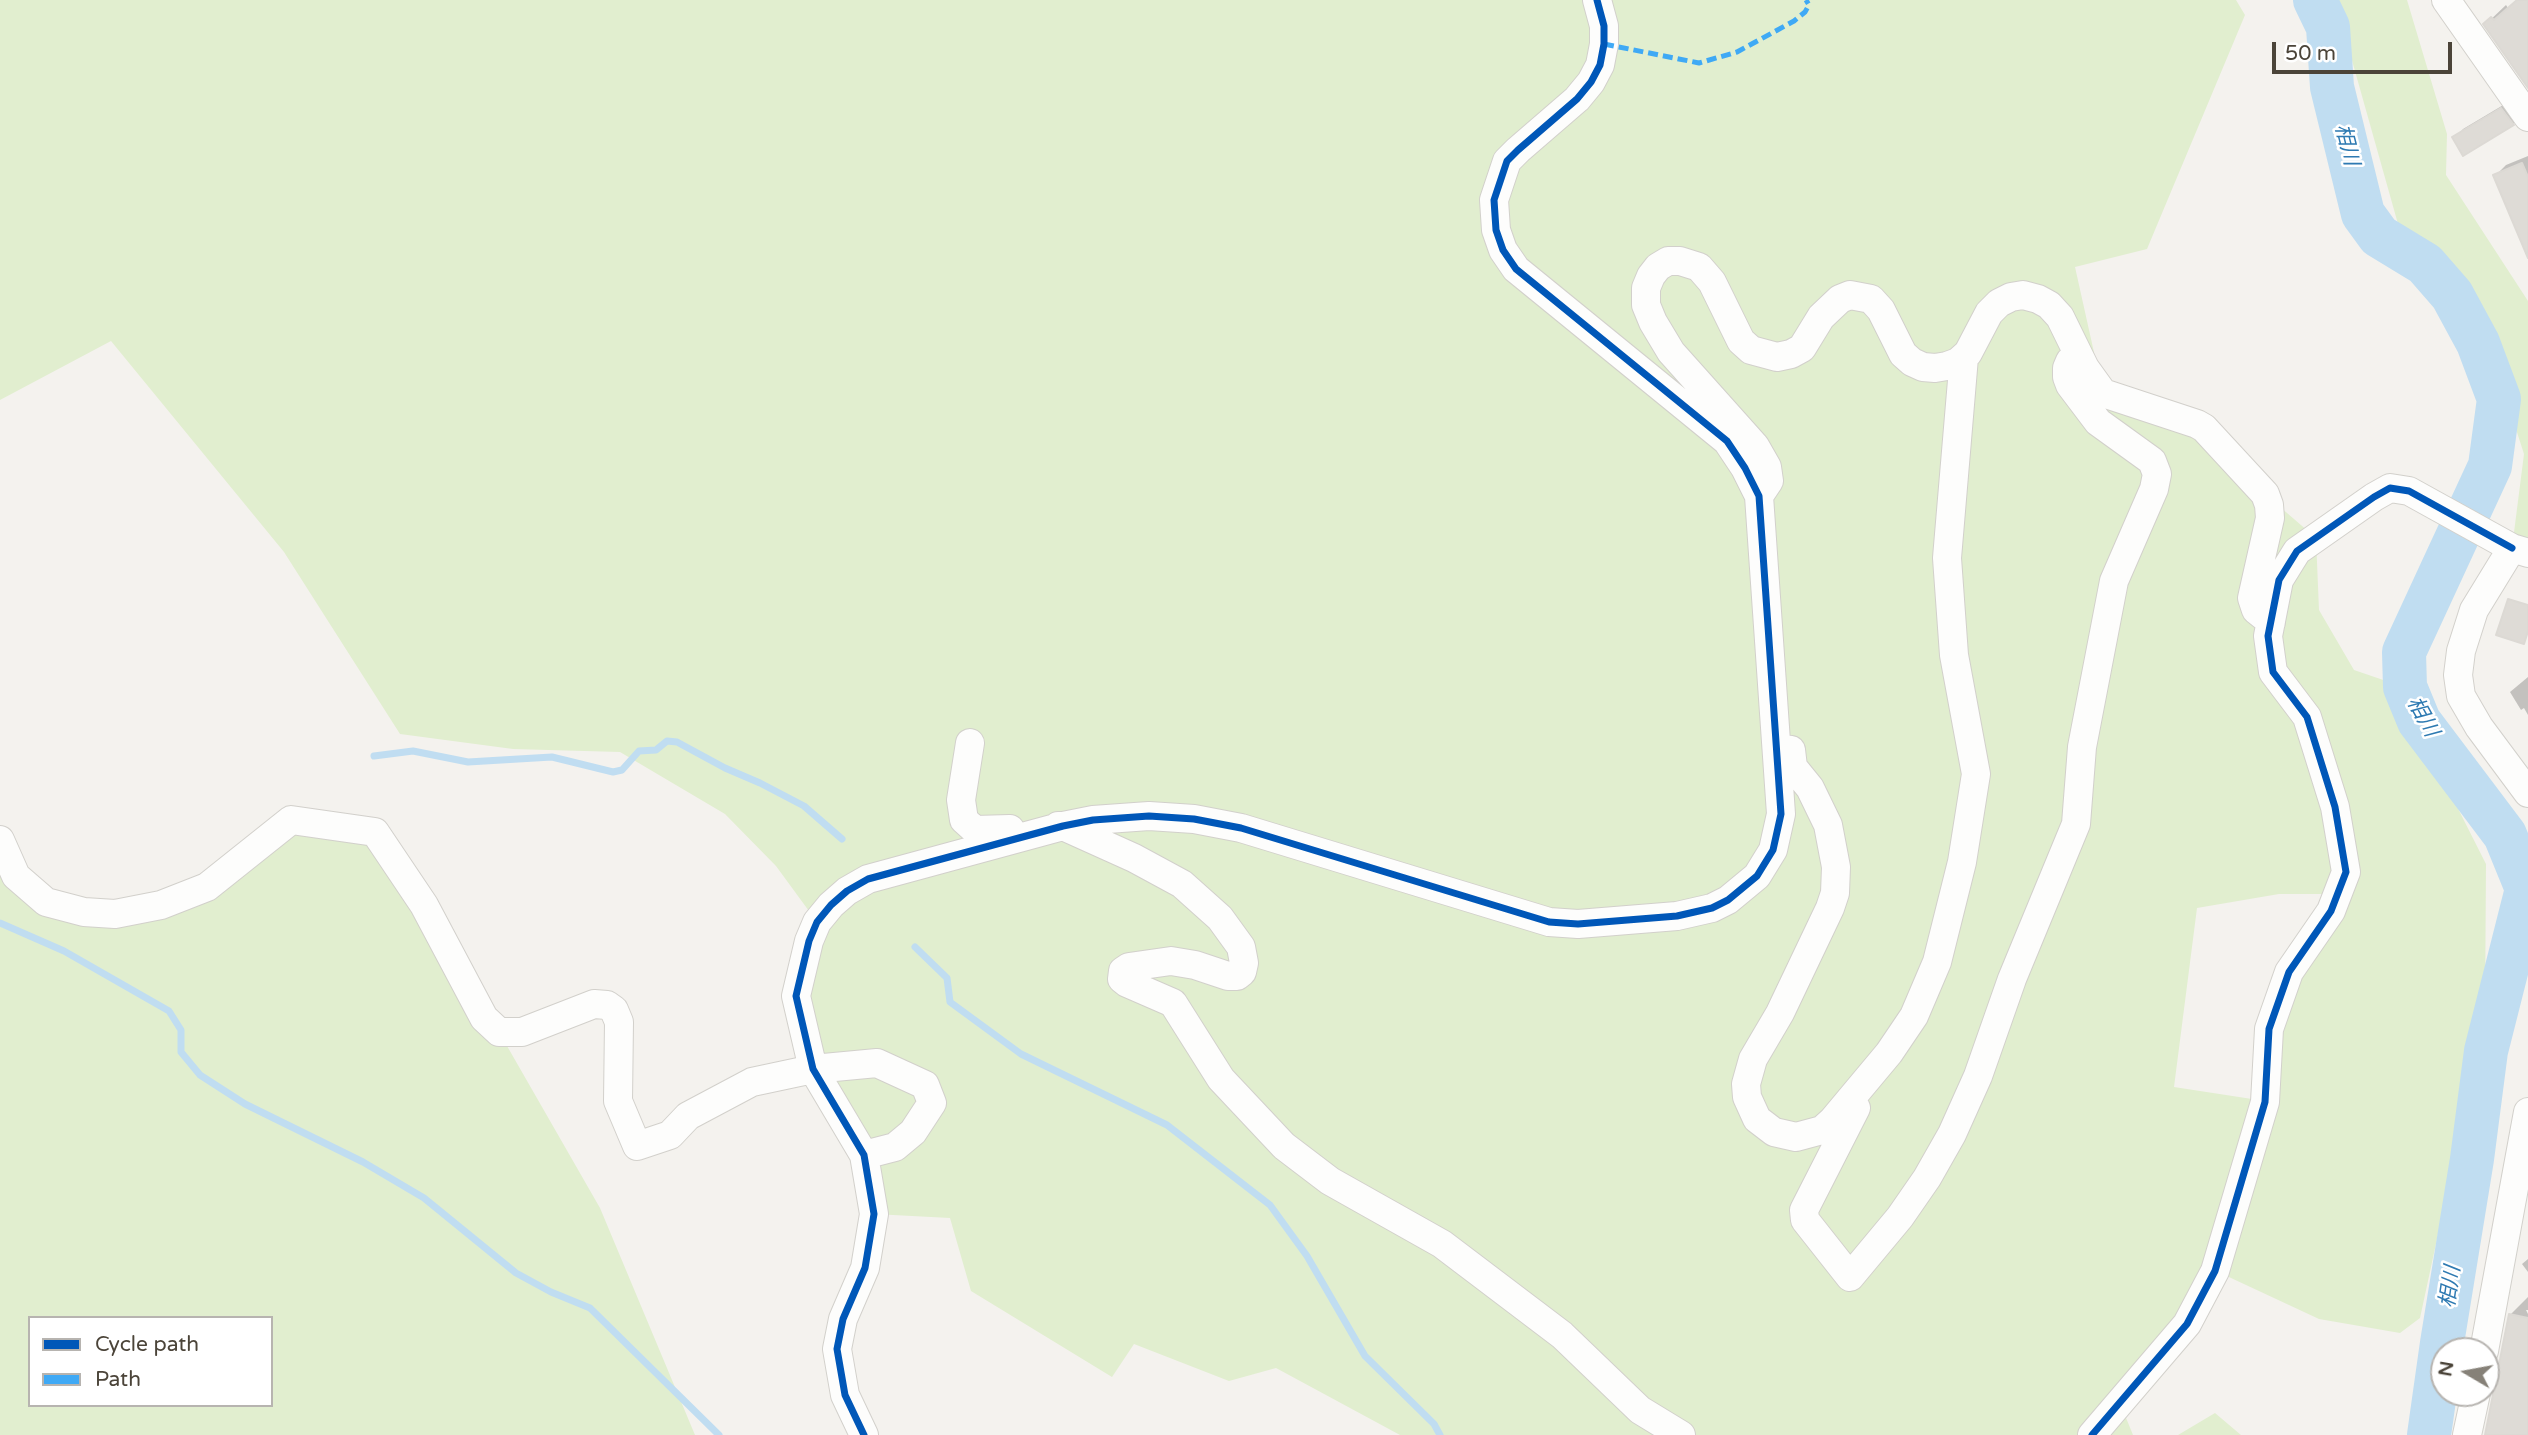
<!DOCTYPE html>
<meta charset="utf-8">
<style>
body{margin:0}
#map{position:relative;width:2528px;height:1435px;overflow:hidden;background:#f4f2ee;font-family:"Varela Round",sans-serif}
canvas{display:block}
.legend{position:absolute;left:28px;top:1316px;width:245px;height:91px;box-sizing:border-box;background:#fff;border:2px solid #b7b4b0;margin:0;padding:9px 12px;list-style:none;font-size:21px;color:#4b4439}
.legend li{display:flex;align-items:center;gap:14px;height:35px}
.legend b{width:35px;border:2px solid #b7b4b0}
.north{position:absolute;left:2430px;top:1337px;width:70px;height:70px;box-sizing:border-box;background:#fff;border:2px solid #b7b4b0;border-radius:50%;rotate:280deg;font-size:19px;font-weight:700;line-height:28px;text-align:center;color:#4b4439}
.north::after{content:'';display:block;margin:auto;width:24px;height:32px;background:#868178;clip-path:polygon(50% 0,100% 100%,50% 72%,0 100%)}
.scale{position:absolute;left:2272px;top:42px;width:180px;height:32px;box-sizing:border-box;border:4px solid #4b4439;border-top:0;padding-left:9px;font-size:21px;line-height:24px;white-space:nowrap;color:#4b4439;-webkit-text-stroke:5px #fff;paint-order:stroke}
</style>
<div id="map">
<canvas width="2528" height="1435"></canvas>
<ul class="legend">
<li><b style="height:9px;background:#0057b8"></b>Cycle path</li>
<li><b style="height:9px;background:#3fa9f5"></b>Path</li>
</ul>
<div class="north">N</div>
<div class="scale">50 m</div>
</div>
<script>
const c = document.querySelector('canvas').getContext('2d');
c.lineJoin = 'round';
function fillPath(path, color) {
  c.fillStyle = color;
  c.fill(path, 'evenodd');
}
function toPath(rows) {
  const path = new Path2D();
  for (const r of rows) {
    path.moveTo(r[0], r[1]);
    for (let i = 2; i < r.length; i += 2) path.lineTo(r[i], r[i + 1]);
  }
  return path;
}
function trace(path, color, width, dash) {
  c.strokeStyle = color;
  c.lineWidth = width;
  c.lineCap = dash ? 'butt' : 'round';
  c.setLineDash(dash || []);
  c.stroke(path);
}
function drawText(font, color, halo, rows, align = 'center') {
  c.font = font + ' "Varela Round","Noto Sans JP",sans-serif';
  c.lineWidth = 5;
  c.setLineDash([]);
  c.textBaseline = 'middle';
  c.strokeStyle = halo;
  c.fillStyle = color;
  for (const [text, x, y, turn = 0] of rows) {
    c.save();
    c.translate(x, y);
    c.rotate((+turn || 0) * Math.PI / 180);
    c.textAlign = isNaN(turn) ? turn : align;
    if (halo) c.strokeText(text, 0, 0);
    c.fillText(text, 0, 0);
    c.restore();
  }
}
const green = toPath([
 [0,0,2236,0,2245,15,2147,249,2075,267,2103,393,2196,424,2265,494,2316,538,2319,610,2354,670,2395,684,2486,864,2485,1016,2420,1318,2400,1333,2319,1319,2216,1271,2120,1403,2133,1435,1400,1435,1276,1368,1229,1381,1134,1344,1112,1377,971,1291,950,1218,874,1214,796,996,817,922,776,866,725,814,620,752,513,749,400,734,284,552,111,341,0,400],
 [2279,894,2337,894,2269,1029,2265,1101,2174,1087,2197,908],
 [2335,0,2407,0,2447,134,2446,175,2528,301,2528,553,2512,548,2524,454,2489,345,2444,274,2413,249,2398,224],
 [291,820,375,832,499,1032,600,1208,695,1435,0,1435,0,872,46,902,161,905],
 [30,1318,271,1318,271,1405,30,1405],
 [2215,1413,2241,1435,2178,1435]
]);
const shadow = toPath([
 [2517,0,2528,0,2528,87,2486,24,2506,5,2508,8],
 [2510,101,2521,116,2513,124,2455,138,2463,129],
 [2528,156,2528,238,2495,176,2506,165],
 [2528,677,2528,715,2524,708,2521,710,2510,692],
 [2528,1259,2528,1272,2522,1264],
 [2528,1297,2528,1310,2526,1310,2528,1314,2528,1435,2487,1435,2510,1315]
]);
const stream = toPath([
 [374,756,413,751,468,762,552,757,613,772,622,770,639,751,656,750,667,741,677,742,725,768,760,783,804,806,842,839],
 [0,923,64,951,169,1011,181,1030,181,1052,200,1075,245,1104,363,1162,424,1198,516,1273,551,1292,590,1308,719,1435],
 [915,947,947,978,950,1002,1021,1054,1167,1125,1270,1205,1307,1256,1365,1356,1434,1424,1440,1435]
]);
const river = toPath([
 [2315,0,2328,27,2332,87,2363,214,2379,236,2425,264,2452,295,2478,343,2499,399,2490,466,2404,652,2405,687,2419,721,2505,835,2527,889,2486,1051,2472,1159,2442,1343,2429,1435]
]);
const building = toPath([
 [2517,0,2528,0,2528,88,2483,24,2491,17,2494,20,2517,0],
 [2501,108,2514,125,2463,156,2452,137,2501,108],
 [2522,163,2528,177,2528,258,2493,175,2522,163],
 [2508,599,2528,605,2528,631,2524,644,2496,635,2508,599],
 [2509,1314,2528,1318,2528,1435,2485,1435,2509,1314]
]);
const minor = toPath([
 [2446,0,2528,117],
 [1759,496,1769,481,1767,467,1755,446,1671,352,1653,322,1646,305,1646,288,1651,276,1658,267,1668,261,1680,261,1699,267,1712,282,1741,341,1751,350,1777,357,1791,354,1802,348,1821,317,1840,299,1850,295,1871,299,1881,310,1903,354,1912,362,1923,367,1935,368,1947,366,1958,362,1968,353,1989,313,1999,303,2011,297,2023,295,2038,299,2049,305,2060,317,2085,368,2103,393,2197,424,2204,428,2265,494,2269,505,2270,518,2252,598,2256,610,2271,622],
 [2528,553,2512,548,2474,610,2461,651,2458,675,2461,696,2479,727,2528,793],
 [970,743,961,800,964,820,975,830,1010,829],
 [1781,749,1791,750,1793,767,1810,788,1828,825,1836,867,1835,893,1830,908,1780,1013,1753,1059,1746,1084,1747,1097,1757,1119,1774,1132,1796,1137,1822,1130,1833,1120,1889,1053,1914,1016,1937,962,1962,862,1976,774,1954,655,1947,558,1964,357],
 [1058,826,1063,826,1134,858,1182,884,1220,918,1241,947,1244,963,1242,972,1237,976,1228,976,1195,965,1171,961,1129,967,1123,971,1122,979,1127,983,1173,1003,1221,1079,1284,1146,1330,1181,1442,1244,1562,1335,1640,1410,1681,1435],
 [0,840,16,876,46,902,84,912,115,914,161,905,207,887,291,820,375,832,424,905,484,1018,499,1032,522,1032,594,1004,607,1005,614,1010,619,1022,618,1101,637,1146,670,1135,688,1116,752,1082,813,1069,877,1063,925,1085,932,1103,913,1132,895,1147,864,1155],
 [1856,1108,1804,1210,1805,1220,1850,1277,1900,1217,1927,1178,1952,1134,1978,1076,2012,979,2076,824,2082,747,2114,581,2154,489,2157,474,2152,461,2098,422,2070,385,2067,377,2067,368,2070,361,2078,355],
 [2484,1351,2528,1112],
 [864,1435,845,1395,837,1349,843,1319,865,1268,874,1214,864,1155,813,1069,796,996,809,941,817,922,831,905,847,891,868,879,1063,826,1093,820,1149,816,1194,819,1241,828,1549,922,1578,924,1677,916,1712,908,1728,900,1757,876,1773,850,1781,814,1759,496,1745,468,1727,441,1516,269,1503,250,1496,230,1494,200,1507,161,1518,150,1577,99,1591,82,1600,65,1604,44,1604,26,1597,0],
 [2092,1435,2187,1324,2215,1271,2265,1102,2269,1029,2289,972,2331,911,2346,872,2335,807,2307,717,2273,672,2268,636,2279,580,2297,551,2374,497,2390,488,2409,491,2512,548],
 [2467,1435,2476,1393]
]);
const quiet = toPath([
 [1604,44,1699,63,1737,52,1794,21,1805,12,1809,5,1806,0]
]);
const cycleway = toPath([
 [864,1435,845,1395,837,1349,843,1319,865,1268,874,1214,864,1155,813,1069,796,996,809,941,817,922,831,905,847,891,868,879,1063,826,1093,820,1149,816,1194,819,1241,828,1549,922,1578,924,1677,916,1712,908,1728,900,1757,876,1773,850,1781,814,1759,496,1745,468,1727,441,1516,269,1503,250,1496,230,1494,200,1507,161,1518,150,1577,99,1591,82,1600,65,1604,44,1604,26,1597,0],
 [2092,1435,2187,1324,2215,1271,2265,1102,2269,1029,2289,972,2331,911,2346,872,2335,807,2307,717,2273,672,2268,636,2279,580,2297,551,2374,497,2390,488,2409,491,2512,548]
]);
const waterNames = [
 ["相川",2346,145,76],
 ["相川",2422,717,61],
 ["相川",2451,1287,-82]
];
fillPath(green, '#e1eecf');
fillPath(shadow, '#0003');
trace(stream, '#c0ddf1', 7);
trace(river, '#c0ddf1', 44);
fillPath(building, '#dedbd6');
trace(building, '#dcd9d4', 2);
trace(minor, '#d2d0cb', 30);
trace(minor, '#fdfdfc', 28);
trace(quiet, '#3fa9f5', 5, [10, 5]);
trace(cycleway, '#0057b8', 7);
drawText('italic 21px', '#2e7ab2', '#fff', waterNames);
</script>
